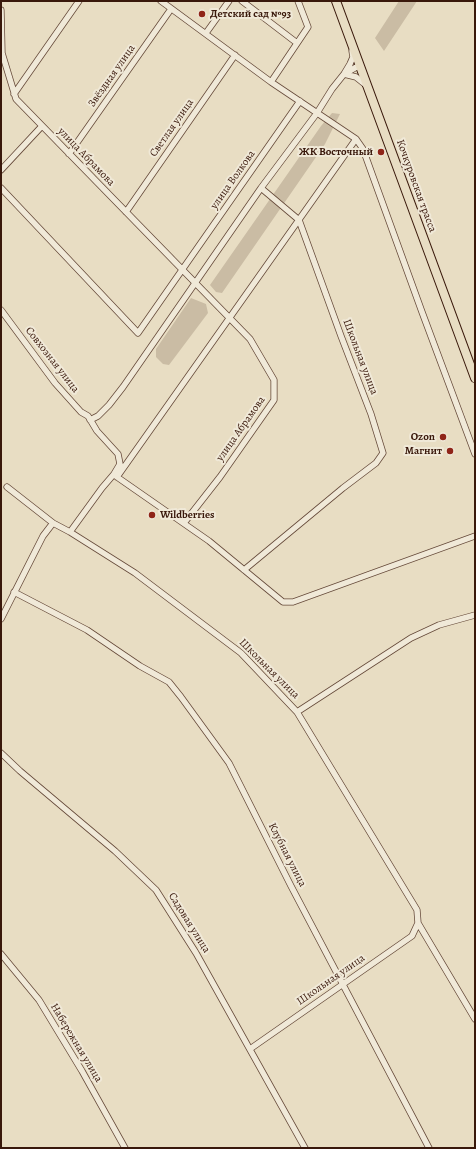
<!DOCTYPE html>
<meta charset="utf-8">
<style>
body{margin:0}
#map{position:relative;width:476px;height:1149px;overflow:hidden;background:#e8ddc3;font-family:Alegreya,serif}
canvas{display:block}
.frame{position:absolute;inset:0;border:2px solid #39180b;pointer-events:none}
</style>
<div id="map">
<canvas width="476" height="1149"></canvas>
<div class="frame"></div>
</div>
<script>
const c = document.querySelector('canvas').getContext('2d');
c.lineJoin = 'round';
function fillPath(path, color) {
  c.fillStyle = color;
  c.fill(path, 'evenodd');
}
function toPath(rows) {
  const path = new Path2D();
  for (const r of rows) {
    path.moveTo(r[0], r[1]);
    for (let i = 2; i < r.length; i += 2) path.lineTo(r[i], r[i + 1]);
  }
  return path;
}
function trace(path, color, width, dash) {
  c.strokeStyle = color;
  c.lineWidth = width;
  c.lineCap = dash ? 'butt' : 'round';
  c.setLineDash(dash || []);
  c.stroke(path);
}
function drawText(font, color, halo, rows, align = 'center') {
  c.font = font + ' Alegreya,serif';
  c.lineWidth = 4;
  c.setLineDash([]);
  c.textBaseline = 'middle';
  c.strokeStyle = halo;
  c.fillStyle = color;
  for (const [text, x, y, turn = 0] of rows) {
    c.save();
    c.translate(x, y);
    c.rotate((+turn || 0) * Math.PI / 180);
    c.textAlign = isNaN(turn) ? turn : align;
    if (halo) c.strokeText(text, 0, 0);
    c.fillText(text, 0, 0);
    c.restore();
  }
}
const green = toPath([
 [399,1,417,1,384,51,375,38],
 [332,113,340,114,325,144,222,293,216,292,210,285,321,126],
 [191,298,206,304,208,313,169,365,163,364,156,357,156,349]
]);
const minor = toPath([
 [161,1,271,82,356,139],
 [242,1,297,43],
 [1,10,2,53,16,99,250,339,274,380,274,400,220,477,184,523],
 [206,33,229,1],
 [346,73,360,65],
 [344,74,356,77,366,85],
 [271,82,308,27,298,1],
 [14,94,79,1],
 [69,154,171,9],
 [1,170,42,126],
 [1,188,138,333,300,101],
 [261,188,299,220],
 [126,212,235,55],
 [1,310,55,383,81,412,88,416,97,431,118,454,120,464,114,474,117,477],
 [90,420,98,416,109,405,123,387,261,188,317,113,332,89,344,74,350,64,353,57,352,51],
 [117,477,356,139,363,149,372,174,422,312,475,454],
 [117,477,209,541,283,602,293,602,475,536],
 [7,487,53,523,70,532,135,573,241,653,297,712,417,910,418,923,412,936,250,1049],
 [70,532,102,488,114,474],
 [244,570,343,488,376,463,383,453,371,414,341,336,299,220],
 [14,592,87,630,140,666,169,682,181,697,229,763,291,886,429,1148],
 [1,619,43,536,53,523],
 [297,712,411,638,439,625,475,615],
 [1,753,20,771,115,851,156,890,196,953,305,1148],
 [418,923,475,1019],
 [1,954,39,1000,82,1071,125,1148]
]);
const primary = toPath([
 [336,1,475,378]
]);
const markers = [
 [202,14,4,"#8f2418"],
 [381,152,4,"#8f2418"],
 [443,437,4,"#8f2418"],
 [450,451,4,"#8f2418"],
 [152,515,4,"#8f2418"]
];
const poiNames = [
 ["Детский сад №93",210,14,"left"],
 ["ЖК Восточный",373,152],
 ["Ozon",435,437],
 ["Магнит",442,451],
 ["Wildberries",160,515,"left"]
];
const streetNames = [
 ["Звёздная улица",112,76,-55],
 ["Светлая улица",172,128,-55],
 ["улица Абрамова",86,157,46],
 ["улица Волкова",233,180,-55],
 ["Кочкуровская трасса",416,186,70],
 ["Школьная улица",360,357,69],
 ["Совхозная улица",52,360,52],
 ["улица Абрамова",241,429,-55],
 ["Школьная улица",269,669,45],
 ["Клубная улица",287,855,63],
 ["Садовая улица",189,923,58],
 ["Школьная улица",331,980,-35],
 ["Набережная улица",76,1043,59]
];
fillPath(green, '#cabca4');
trace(minor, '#654939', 7);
trace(primary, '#39180b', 10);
trace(minor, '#f0e9d8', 5.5);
trace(primary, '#e8ddc3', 8);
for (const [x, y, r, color] of markers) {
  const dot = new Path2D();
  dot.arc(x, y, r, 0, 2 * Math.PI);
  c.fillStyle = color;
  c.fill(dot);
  trace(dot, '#f0e9d8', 1.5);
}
drawText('bold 11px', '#39180b', '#f0e9d8', poiNames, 'right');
drawText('11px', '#39180b', '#f0e9d8', streetNames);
</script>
